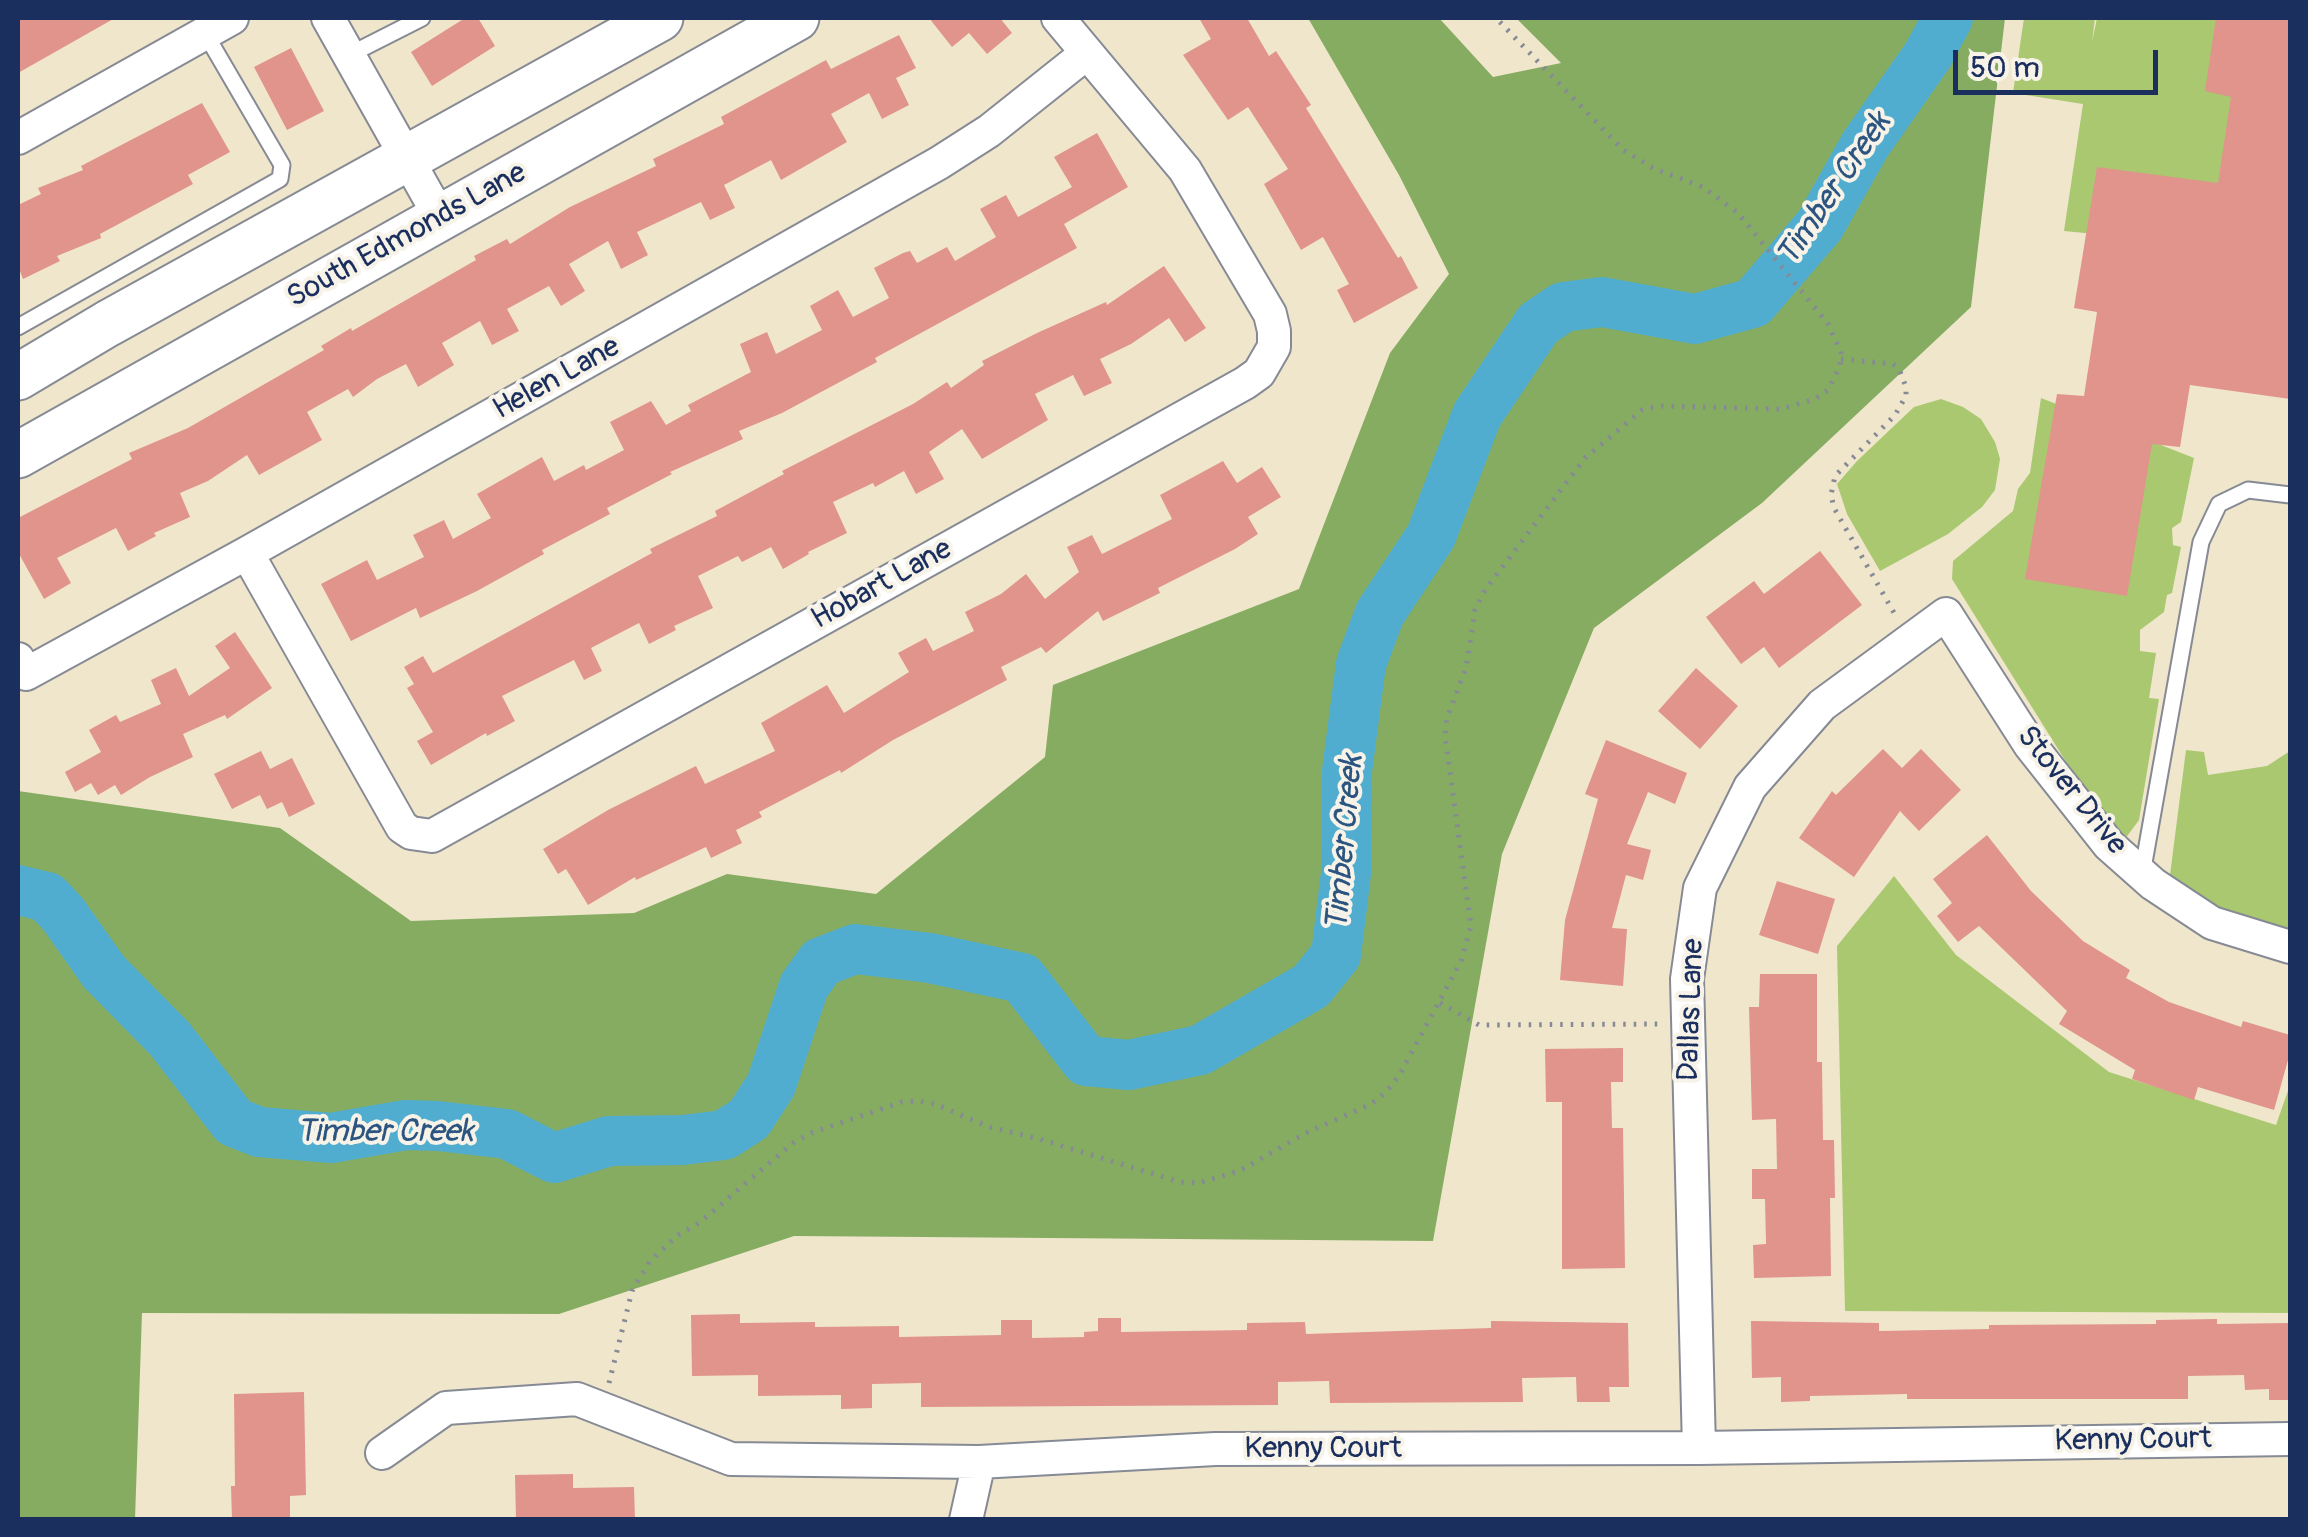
<!DOCTYPE html>
<style>
body{margin:0}
#map{position:relative;width:2308px;height:1537px;overflow:hidden;background:#f0e6cc;font-family:Pangolin,sans-serif}
canvas{display:block}
.frame{position:absolute;inset:0;border:20px solid #1b2f5e;pointer-events:none}
.scale{position:absolute;left:1953px;top:50px;width:205px;height:45px;box-sizing:border-box;border:5px solid #1b2f5e;border-top:0;padding-left:12px;font-size:30px;line-height:35px;white-space:nowrap;color:#1b2f5e;-webkit-text-stroke:8px #f7f3e8;paint-order:stroke}
</style>
<div id="map">
<canvas width="2308" height="1537"></canvas>
<div class="frame"></div>
<div class="scale">50 m</div>
</div>
<script>
const c = document.querySelector('canvas').getContext('2d');
c.lineJoin = 'round';
function fillPath(path, color) {
  c.fillStyle = color;
  c.fill(path, 'evenodd');
}
function toPath(rows) {
  const path = new Path2D();
  for (const r of rows) {
    path.moveTo(r[0], r[1]);
    for (let i = 2; i < r.length; i += 2) path.lineTo(r[i], r[i + 1]);
  }
  return path;
}
function trace(path, color, width, dash) {
  c.strokeStyle = color;
  c.lineWidth = width;
  c.lineCap = dash ? 'butt' : 'round';
  c.setLineDash(dash || []);
  c.stroke(path);
}
function drawText(font, color, halo, rows, align = 'center') {
  c.font = font + ' Pangolin,sans-serif';
  c.lineWidth = 8;
  c.setLineDash([]);
  c.textBaseline = 'middle';
  c.strokeStyle = halo;
  c.fillStyle = color;
  for (const [text, x, y, turn = 0] of rows) {
    c.save();
    c.translate(x, y);
    c.rotate((+turn || 0) * Math.PI / 180);
    c.textAlign = isNaN(turn) ? turn : align;
    if (halo) c.strokeText(text, 0, 0);
    c.fillText(text, 0, 0);
    c.restore();
  }
}
const green = toPath([
 [2024,18,2095,18,2092,42,2097,18,2290,18,2290,202,2136,181,2095,234,2064,231,2083,104,2013,93],
 [2041,398,2194,458,2181,522,2172,528,2173,545,2181,547,2172,593,2167,595,2164,612,2140,630,2140,651,2156,653,2149,698,2159,699,2139,820,2125,839,2098,813,1952,579,1953,561,2013,511,2018,489,2030,473],
 [1941,399,1963,407,1981,419,1995,442,2000,459,1995,490,1982,507,1948,534,1880,571,1847,514,1837,484,1857,461,1914,407],
 [2186,750,2204,752,2208,775,2267,766,2290,751,2290,929,2261,923,2212,906,2170,875],
 [1894,876,1956,955,2109,1072,2276,1125,2290,1085,2290,1313,1845,1311,1837,946]
]);
const forest = toPath([
 [1308,18,1439,18,1493,77,1561,63,1516,18,2005,18,1971,307,1762,503,1594,628,1502,854,1433,1241,794,1236,559,1314,142,1313,135,1519,18,1519,18,791,280,828,411,921,634,913,727,874,876,894,1045,757,1053,685,1299,589,1390,353,1449,274,1399,175]
]);
const river = toPath([
 [18,890,47,897,63,914,104,972,170,1039,234,1122,259,1132,331,1138,406,1125,438,1126,507,1134,554,1158,609,1141,683,1140,724,1135,749,1119,771,1085,804,986,821,962,855,949,930,958,1022,978,1086,1061,1129,1065,1200,1050,1311,986,1336,955,1346,873,1347,771,1361,664,1380,613,1431,536,1477,415,1538,324,1563,307,1602,302,1695,319,1753,303,1820,225,1865,145,1928,55,1948,18]
]);
const building = toPath([
 [18,18,115,18,18,73],
 [465,18,478,18,495,46,432,86,411,52],
 [929,18,1000,18,1012,33,987,54,969,33,952,47],
 [1199,18,1247,18,1269,56,1276,51,1311,105,1306,108,1398,258,1401,256,1418,288,1354,323,1337,290,1349,284,1323,237,1301,250,1264,184,1288,169,1248,107,1228,120,1183,55,1211,39],
 [2216,18,2290,18,2290,399,2190,385,2180,447,2152,444,2127,596,2025,579,2057,394,2084,396,2097,312,2074,308,2097,167,2218,183,2231,97,2205,91],
 [899,35,916,68,896,78,909,105,882,119,869,93,831,114,847,142,781,180,771,160,724,185,735,208,710,220,701,202,637,232,648,255,621,269,608,241,569,264,585,291,561,306,549,286,507,309,519,331,492,345,480,321,442,343,454,365,418,387,406,364,377,379,353,397,348,389,307,412,322,440,259,475,247,455,208,481,180,493,190,517,154,533,156,536,128,551,116,528,57,558,71,583,44,599,18,552,18,518,132,459,129,453,188,428,324,350,321,346,351,328,352,331,476,260,474,256,507,239,510,244,570,207,656,166,653,159,724,124,721,117,826,60,831,69],
 [291,48,324,111,287,130,254,67],
 [202,103,230,152,188,175,193,184,100,234,101,238,57,256,60,261,23,279,18,266,18,205,41,194,38,188,83,170,81,166],
 [1097,133,1128,187,1064,224,1077,248,875,358,877,362,782,413,739,431,743,439,670,472,672,474,607,508,610,514,542,550,544,554,477,591,420,618,416,608,351,641,321,584,367,560,377,580,424,557,413,535,444,520,453,539,491,518,477,494,542,457,554,481,584,465,586,470,624,450,610,422,651,401,666,425,691,411,688,405,751,372,740,344,767,332,776,354,822,330,810,306,838,290,853,317,889,298,874,268,903,253,910,251,917,263,947,247,955,261,996,237,980,209,1006,195,1018,217,1072,187,1054,157],
 [1164,266,1206,328,1185,342,1169,318,1131,344,1100,359,1112,383,1084,396,1073,375,1035,394,1048,420,982,459,962,429,929,452,944,479,916,494,904,471,875,487,873,483,833,502,847,533,808,552,809,554,783,569,771,547,742,562,738,556,698,576,713,608,674,626,676,630,649,644,639,623,591,648,602,671,584,680,574,660,502,696,515,721,487,736,486,733,431,765,417,741,433,732,407,688,414,684,404,667,423,656,433,673,652,553,650,549,717,516,715,511,784,474,782,471,913,404,947,382,951,388,984,365,982,361,1037,333,1106,302,1107,305],
 [1223,461,1237,483,1262,467,1281,497,1248,517,1258,534,1235,549,1158,588,1160,593,1103,621,1098,611,1046,653,1041,647,1001,667,1007,680,893,740,841,773,840,770,759,812,762,817,736,830,742,843,711,858,706,847,636,880,635,877,588,905,566,869,558,874,543,849,608,810,696,766,705,784,775,751,761,723,827,685,844,713,909,672,898,653,926,638,933,651,974,631,965,612,1001,594,1026,574,1045,599,1079,572,1067,547,1092,535,1102,554,1172,519,1160,495],
 [1820,551,1862,605,1779,668,1764,647,1741,664,1706,617,1754,581,1764,594],
 [235,632,272,688,227,719,225,715,183,734,193,757,150,777,121,795,115,785,98,795,91,783,75,792,65,772,101,752,89,730,116,715,120,722,161,704,151,680,176,668,189,696,230,668,215,646],
 [1696,668,1738,706,1700,749,1658,711],
 [1606,740,1687,773,1675,804,1648,792,1627,844,1651,850,1643,880,1626,875,1612,928,1627,929,1623,986,1560,980,1565,920,1598,799,1585,794],
 [1883,749,1902,768,1921,749,1961,790,1919,831,1900,811,1854,877,1799,838,1832,791,1836,795],
 [261,751,270,769,292,758,315,804,289,817,282,802,267,809,260,795,232,809,214,774],
 [1987,835,2031,891,2083,941,2130,970,2126,978,2169,1002,2241,1027,2243,1021,2290,1035,2290,1053,2274,1110,2198,1087,2194,1100,2132,1079,2135,1070,2059,1024,2067,1011,1979,926,1958,942,1937,916,1952,903,1933,879],
 [1777,881,1835,899,1818,954,1759,935],
 [1760,974,1817,974,1817,1062,1822,1062,1823,1140,1834,1140,1835,1198,1830,1198,1831,1276,1754,1278,1753,1245,1766,1244,1765,1199,1752,1199,1752,1169,1777,1169,1776,1119,1752,1120,1749,1007,1759,1007],
 [1623,1048,1623,1082,1611,1082,1612,1128,1623,1128,1625,1268,1562,1269,1562,1102,1546,1102,1545,1049],
 [740,1314,740,1323,815,1322,815,1327,899,1326,899,1337,1001,1335,1001,1320,1032,1320,1032,1338,1084,1337,1084,1332,1098,1331,1098,1318,1121,1318,1121,1332,1247,1330,1247,1323,1305,1322,1306,1334,1491,1328,1491,1321,1628,1323,1629,1387,1609,1387,1610,1402,1577,1402,1576,1377,1522,1378,1523,1402,1330,1403,1329,1381,1278,1382,1278,1405,921,1407,921,1383,872,1384,872,1408,841,1409,841,1395,758,1396,758,1375,692,1376,691,1315],
 [2217,1319,2217,1324,2290,1323,2290,1400,2269,1400,2269,1389,2245,1390,2244,1375,2188,1376,2188,1399,1907,1399,1907,1394,1810,1396,1810,1401,1781,1402,1781,1377,1752,1378,1751,1321,1879,1323,1879,1331,1989,1329,1989,1325,2156,1324,2156,1320],
 [304,1392,306,1495,290,1496,290,1520,232,1520,231,1486,235,1486,234,1394],
 [573,1474,573,1488,634,1487,635,1520,516,1520,515,1475]
]);
const path = toPath([
 [1841,359,1893,364,1899,369,1906,387,1906,396,1895,415,1835,476,1831,495,1834,508,1897,618],
 [1440,1003,1479,1025,1661,1024],
 [609,1383,632,1291,650,1261,678,1235,699,1223,793,1143,811,1133,902,1102,919,1101,935,1104,989,1127,1036,1138,1180,1182,1198,1183,1239,1171,1306,1133,1371,1104,1385,1093,1400,1074,1461,961,1471,926,1445,736,1447,718,1466,668,1475,610,1485,590,1585,458,1642,410,1659,406,1781,409,1815,399,1828,390,1840,366,1841,353,1828,324,1738,213,1703,187,1655,169,1623,150,1496,18]
]);
const service = toPath([
 [349,55,422,18],
 [18,327,280,179,282,165,205,33],
 [2142,874,2201,542,2219,504,2248,490,2290,495]
]);
const minor = toPath([
 [328,18,440,217],
 [18,138,232,18],
 [247,553,402,827,411,833,432,836,1245,383,1259,373,1274,347,1274,331,1270,314,1185,170,1058,18],
 [18,659,26,674,247,553,939,163,989,131,1087,53],
 [1699,1448,1687,979,1700,888,1750,787,1822,705,1946,614,2030,745,2109,845,2153,884,2212,923,2290,947],
 [382,1453,446,1408,577,1399,731,1459,979,1462,1215,1449,1699,1448,2290,1439],
 [966,1520,979,1462]
]);
const secondary = toPath([
 [18,377,107,324,660,18],
 [18,455,796,18]
]);
const streetNames = [
 ["South Edmonds Lane",407,236,-29],
 ["Helen Lane",557,379,-29],
 ["Hobart Lane",882,585,-29],
 ["Stover Drive",2071,791,51],
 ["Dallas Lane",1692,1010,-88],
 ["Kenny Court",2133,1441,-1],
 ["Kenny Court",1323,1449]
];
const waterNames = [
 ["Timber Creek",1835,190,-56],
 ["Timber Creek",1346,843,-85],
 ["Timber Creek",385,1133]
];
fillPath(green, '#a9c870');
fillPath(forest, '#86ac62');
trace(river, '#51adcf', 50);
fillPath(building, '#e0948b');
trace(service, '#868a95', 19);
trace(minor, '#868a95', 36);
trace(secondary, '#868a95', 49);
trace(path, '#868a95', 5, [2.5, 8]);
trace(service, '#fff', 15);
trace(minor, '#fff', 32);
trace(secondary, '#fff', 45);
drawText('30px', '#1b2f5e', '#f7f3e8', streetNames);
drawText('italic 32px', '#2b5580', '#f7f3e8', waterNames);
</script>
